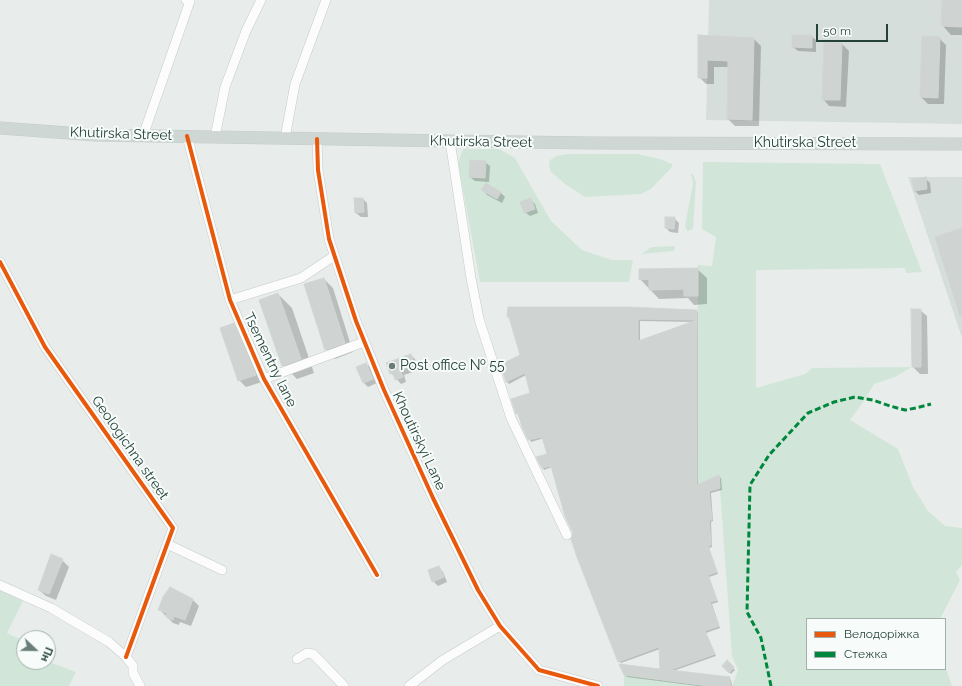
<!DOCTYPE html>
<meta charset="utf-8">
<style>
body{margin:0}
#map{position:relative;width:962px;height:686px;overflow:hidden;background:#e8edeb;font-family:Raleway,sans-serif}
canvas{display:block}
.legend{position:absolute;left:806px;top:618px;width:140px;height:52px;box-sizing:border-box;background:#f7fbf9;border:1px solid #a3b1ad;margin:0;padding:5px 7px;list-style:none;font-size:12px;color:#24423a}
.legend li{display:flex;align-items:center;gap:8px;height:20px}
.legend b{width:20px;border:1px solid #a3b1ad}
.north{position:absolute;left:16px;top:630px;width:40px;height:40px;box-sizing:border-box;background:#f7fbf9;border:1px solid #a3b1ad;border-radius:50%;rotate:112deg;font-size:11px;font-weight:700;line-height:16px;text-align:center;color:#24423a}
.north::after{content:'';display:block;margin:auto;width:14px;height:18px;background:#697e78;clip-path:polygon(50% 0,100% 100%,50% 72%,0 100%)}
.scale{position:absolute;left:816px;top:24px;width:72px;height:18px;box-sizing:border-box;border:2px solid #24423a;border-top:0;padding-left:5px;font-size:12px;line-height:14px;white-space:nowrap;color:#24423a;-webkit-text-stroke:3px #f7fbf9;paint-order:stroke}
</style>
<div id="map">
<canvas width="962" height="686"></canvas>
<ul class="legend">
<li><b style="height:5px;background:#e8590c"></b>Велодоріжка</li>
<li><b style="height:5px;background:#00873e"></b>Стежка</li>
</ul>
<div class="north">Пн</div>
<div class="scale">50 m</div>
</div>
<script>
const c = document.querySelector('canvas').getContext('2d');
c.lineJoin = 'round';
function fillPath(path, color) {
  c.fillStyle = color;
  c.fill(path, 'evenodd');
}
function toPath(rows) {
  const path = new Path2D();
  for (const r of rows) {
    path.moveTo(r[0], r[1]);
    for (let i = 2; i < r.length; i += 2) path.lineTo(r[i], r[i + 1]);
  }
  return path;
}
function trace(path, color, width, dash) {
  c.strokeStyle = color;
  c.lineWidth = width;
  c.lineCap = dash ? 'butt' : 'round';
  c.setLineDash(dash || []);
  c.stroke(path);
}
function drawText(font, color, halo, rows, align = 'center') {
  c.font = font + ' Raleway,sans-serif';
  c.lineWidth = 4;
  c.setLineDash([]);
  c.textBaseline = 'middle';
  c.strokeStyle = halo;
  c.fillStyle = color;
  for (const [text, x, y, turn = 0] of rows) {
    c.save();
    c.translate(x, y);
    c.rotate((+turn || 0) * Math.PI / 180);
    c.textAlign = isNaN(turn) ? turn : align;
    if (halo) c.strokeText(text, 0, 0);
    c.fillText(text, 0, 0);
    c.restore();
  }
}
const built = toPath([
 [709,0,962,0,962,124,706,120],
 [908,177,962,177,962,338]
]);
const green = toPath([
 [463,149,499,149,515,158,551,221,582,250,612,260,633,260,629,282,480,282,458,163],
 [566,154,637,154,660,159,672,164,672,167,651,189,641,194,585,197,565,184,551,172,549,166,550,160,557,156],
 [703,162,880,164,922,272,906,273,905,268,756,270,756,388,805,374,812,368,912,367,895,377,874,384,864,401,850,420,898,449,913,487,928,511,945,526,962,528,962,565,956,572,960,580,940,619,807,619,807,669,945,669,945,666,952,686,732,686,738,670,732,656,719,476,697,485,698,268,698,265,712,266,716,237,702,229],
 [691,174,693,174,696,182,693,229,687,231,685,226,693,183],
 [675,246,674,251,641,254,652,247],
 [0,590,23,601,7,633,24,641,24,662,48,662,48,653,53,655,49,662,76,672,69,686,0,686],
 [624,675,708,686,624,686]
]);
const shadow = toPath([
 [943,0,962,1,962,35,951,35,942,25],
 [699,36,754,39,761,46,759,126,735,126,728,119,729,67,714,67,714,84,706,84,699,77],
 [811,36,816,40,816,52,798,51,793,47],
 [939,38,946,45,944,104,928,104,921,97],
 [825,44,842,44,849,51,846,107,829,106,823,99],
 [485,162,490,166,489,182,475,181,470,177],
 [925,178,930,183,931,193,919,195,914,190],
 [486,184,501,193,505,197,502,203,487,195,483,190],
 [363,199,367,203,368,217,361,217,356,213],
 [530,199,535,204,538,213,530,216,525,212],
 [674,218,679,223,678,233,670,232,666,228],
 [697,269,707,278,707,304,694,305,688,298,659,299,640,279],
 [324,279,333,288,353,352,335,359,326,349],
 [278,294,292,308,314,373,297,379,283,365],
 [920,310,927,316,928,374,920,374,913,367],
 [696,311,698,313,698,322,697,322,698,323,698,485,719,477,721,478,722,490,711,493,713,521,711,522,712,547,709,548,718,574,709,577,718,602,712,604,720,628,706,633,716,656,673,671,729,678,731,680,732,686,698,686,627,677,625,675,662,670,660,649,621,663,619,661,574,533,552,467,544,470,542,467,549,455,544,438,531,442,517,413,532,394,526,375,509,384,507,382,501,365,521,356,510,319,508,317],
 [640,321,695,322,640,342],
 [233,324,240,331,262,382,246,387,239,380],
 [411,355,415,359,419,370,404,375,406,382,401,384,391,373],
 [366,364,371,368,377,383,368,387,364,383],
 [62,560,69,567,56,600,46,596,39,590],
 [439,567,443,572,447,582,438,586,433,581],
 [170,588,193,600,199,606,191,626,180,622,179,625,173,623,160,610],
 [728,663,735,670,731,674,723,666]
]);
const building = toPath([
 [942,0,962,0,962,27,941,26,942,0],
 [698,35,754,38,752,120,727,119,728,61,707,60,707,78,698,78,698,35],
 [792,35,812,35,812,48,792,47,792,35],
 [922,36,940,37,938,98,920,97,922,36],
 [824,42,842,43,840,100,822,100,824,42],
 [470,160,486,161,485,178,469,177,470,160],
 [926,177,927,189,914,191,912,179,926,177],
 [486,183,501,192,497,199,481,190,486,183],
 [354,198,363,198,364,212,355,213,354,198],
 [531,198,535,209,524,213,520,202,531,198],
 [665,217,675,217,674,229,665,228,665,217],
 [962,228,962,316,960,316,935,237,962,228],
 [698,268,698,296,684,296,684,289,649,290,649,279,639,280,639,269,698,268],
 [324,278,345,343,325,350,304,284,324,278],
 [278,293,301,359,282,366,259,300,278,293],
 [508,307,627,307,697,310,697,320,638,319,638,341,697,320,697,485,719,475,720,488,709,491,712,520,709,520,711,545,708,546,717,572,708,575,717,600,710,602,719,626,705,631,715,654,670,670,730,677,730,686,708,686,624,675,619,664,660,669,659,647,618,662,577,557,571,539,573,533,565,516,551,466,542,468,536,457,547,454,542,437,528,440,522,427,518,413,516,414,511,399,530,393,525,373,506,382,500,365,520,355,509,317,507,317,508,307],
 [911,309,921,309,921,367,912,367,911,309],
 [234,323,256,375,238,381,220,328,234,323],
 [411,354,415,365,400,370,403,377,395,380,393,373,390,374,386,363,411,354],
 [366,363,373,379,363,383,356,367,366,363],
 [51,554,63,559,49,594,38,590,51,554],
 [439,566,444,577,432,582,428,570,439,566],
 [170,587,193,599,185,620,174,616,173,620,166,617,167,613,158,610,163,597,170,587],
 [727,660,734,667,729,673,722,666,727,660]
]);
const minor = toPath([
 [143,136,190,1,186,0],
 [187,136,230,300,264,379,377,575],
 [215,137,225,87,246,31,261,0],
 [285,138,295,84,326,0],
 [317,139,318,170,329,239,356,321,384,390,433,498,478,590,500,626,539,670,598,686],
 [450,141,471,278,479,319,511,418,567,535],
 [0,262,45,347,173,528,126,657],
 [230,300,301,278,334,256],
 [264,379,364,342],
 [167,544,222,570],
 [0,585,51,608,109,642,126,657,133,666,133,673,140,686],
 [297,659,307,653,313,654,344,686],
 [409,686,443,660,500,626]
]);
const major = toPath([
 [0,128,96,135,450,141,593,143,962,144]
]);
const quiet = toPath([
 [771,686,761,638,747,612,750,485,769,455,808,413,834,402,855,397,873,400,890,406,905,410,916,408,931,404]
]);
const cycleway = toPath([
 [187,136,230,300,264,379,377,575],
 [317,139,318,170,329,239,356,321,384,390,433,498,478,590,500,626,539,670,598,686],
 [0,262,45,347,173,528,126,657]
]);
const markers = [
 [392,366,4,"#697e78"]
];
const streetNames = [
 ["Khutirska Street",121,134,2],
 ["Khutirska Street",481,142,1],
 ["Khutirska Street",805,143],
 ["Tsementny lane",270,360,64],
 ["Khoutirskyi Lane",419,441,65],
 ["Geologichna street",130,448,55]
];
const poiNames = [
 ["Post office № 55",400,366]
];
fillPath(built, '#d6dedb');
fillPath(green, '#d1e6d8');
fillPath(shadow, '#0003');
fillPath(building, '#cfd4d2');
trace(building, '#d1d6d4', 1);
trace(minor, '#c5cac8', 10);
trace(major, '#c3ccc9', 13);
trace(minor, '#fcfcfc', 9);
trace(major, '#cfd7d5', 12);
trace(quiet, '#00873e', 3, [6, 3]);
trace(cycleway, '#e8590c', 4);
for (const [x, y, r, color] of markers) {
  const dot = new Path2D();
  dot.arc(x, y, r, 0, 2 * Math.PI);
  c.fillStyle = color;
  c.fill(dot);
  trace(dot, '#f7fbf9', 1.5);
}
drawText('14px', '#24423a', '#f7fbf9', streetNames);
drawText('14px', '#24423a', '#f7fbf9', poiNames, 'left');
</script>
